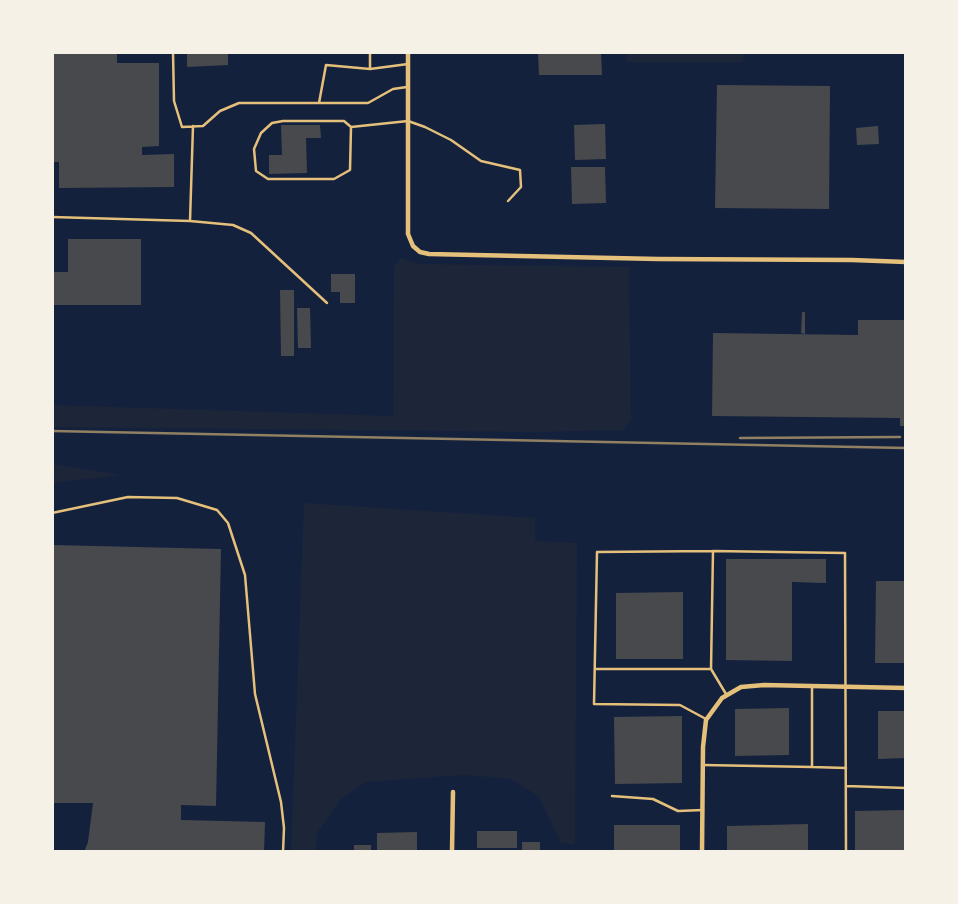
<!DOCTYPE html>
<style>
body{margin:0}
#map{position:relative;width:958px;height:904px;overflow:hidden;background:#14213d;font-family:"IBM Plex Sans",sans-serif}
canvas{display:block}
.frame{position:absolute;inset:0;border:54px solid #f6f1e7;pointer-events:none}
</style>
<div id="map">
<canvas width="958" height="904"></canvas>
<div class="frame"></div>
</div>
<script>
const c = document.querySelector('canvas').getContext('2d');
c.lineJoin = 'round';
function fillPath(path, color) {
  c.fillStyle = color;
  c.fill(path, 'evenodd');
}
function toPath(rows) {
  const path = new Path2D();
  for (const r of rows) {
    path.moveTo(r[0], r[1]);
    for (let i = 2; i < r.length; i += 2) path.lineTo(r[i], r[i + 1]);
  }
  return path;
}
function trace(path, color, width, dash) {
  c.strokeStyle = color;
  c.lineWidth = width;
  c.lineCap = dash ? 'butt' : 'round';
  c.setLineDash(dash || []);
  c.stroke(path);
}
const green = toPath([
 [626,53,626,52,744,53,743,62,626,62],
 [401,258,420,264,629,267,631,420,623,430,538,432,53,427,53,405,393,416,394,266],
 [53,464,120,475,53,483],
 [304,503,535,518,535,541,577,543,575,844,561,843,539,797,511,779,464,775,365,782,341,799,317,833,316,851,291,851]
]);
const building = toPath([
 [52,52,117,52,117,63,159,63,159,146,142,147,142,155,174,154,174,187,59,188,59,162,52,162],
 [187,52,228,52,228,65,187,67],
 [538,52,601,52,602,75,539,75],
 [717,85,830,86,829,209,715,208],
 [605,124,606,159,575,160,574,125],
 [281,125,320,125,321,138,306,138,307,173,269,174,269,155,282,155],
 [878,126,879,144,857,145,856,128],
 [571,167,605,167,606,203,572,204],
 [68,239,141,239,141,305,54,305,54,272,68,272],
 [331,274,355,274,355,303,340,303,340,292,331,292],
 [280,290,294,290,294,356,281,356],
 [297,308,310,308,311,348,298,348],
 [802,312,805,312,805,334,801,333],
 [858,320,906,320,906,426,900,426,900,418,712,416,713,333,858,335],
 [52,545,221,549,216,806,181,805,181,820,265,822,264,852,84,852,88,842,93,803,52,803],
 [726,559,826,559,826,583,792,582,792,661,726,660],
 [876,581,906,581,906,663,875,663],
 [683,592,683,659,616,659,616,593],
 [789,708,789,755,735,756,735,709],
 [878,711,906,711,906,758,878,759],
 [682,716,682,783,615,784,614,717],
 [906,810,906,851,855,851,855,811],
 [808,824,808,852,727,852,727,826],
 [614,825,680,825,680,852,614,852],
 [477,831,517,831,517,848,477,848],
 [417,832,417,850,377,850,377,833],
 [522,842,540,842,540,852,522,852],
 [354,845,371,845,371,852,354,852]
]);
const service = toPath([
 [173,52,174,101,182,127,203,126,220,111,239,103,368,103,393,89,407,87],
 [370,68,370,52],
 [319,103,326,65,370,69,408,64],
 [351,127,344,121,283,121,272,123,261,133,254,149,256,171,268,179,334,179,350,170,351,127,408,121,425,127,451,140,481,161,520,170,521,187,508,201],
 [52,217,190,221,193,126],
 [190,221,233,225,251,233,327,303],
 [52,513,128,497,177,498,217,510,228,523,245,575,255,694,281,802,284,828,283,852],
 [713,551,845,553,846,852],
 [595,669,711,669],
 [706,719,680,705,594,704,597,552,713,551,711,669,726,694],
 [703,765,812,767,812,686],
 [812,767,846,768],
 [846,786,906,788],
 [612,796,653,799,678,811,703,810]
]);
const minor = toPath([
 [408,52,408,234,413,246,420,252,429,254,658,259,852,260,906,262],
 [452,852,453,792],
 [702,852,703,747,706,720,722,698,741,687,764,685,906,688]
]);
const rail = toPath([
 [52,431,906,448],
 [740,438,900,437]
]);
fillPath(green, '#1d2539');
fillPath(building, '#48494c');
trace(service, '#e5c07b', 2.5);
trace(minor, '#e5c07b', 4.5);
trace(rail, '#918062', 2.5);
</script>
